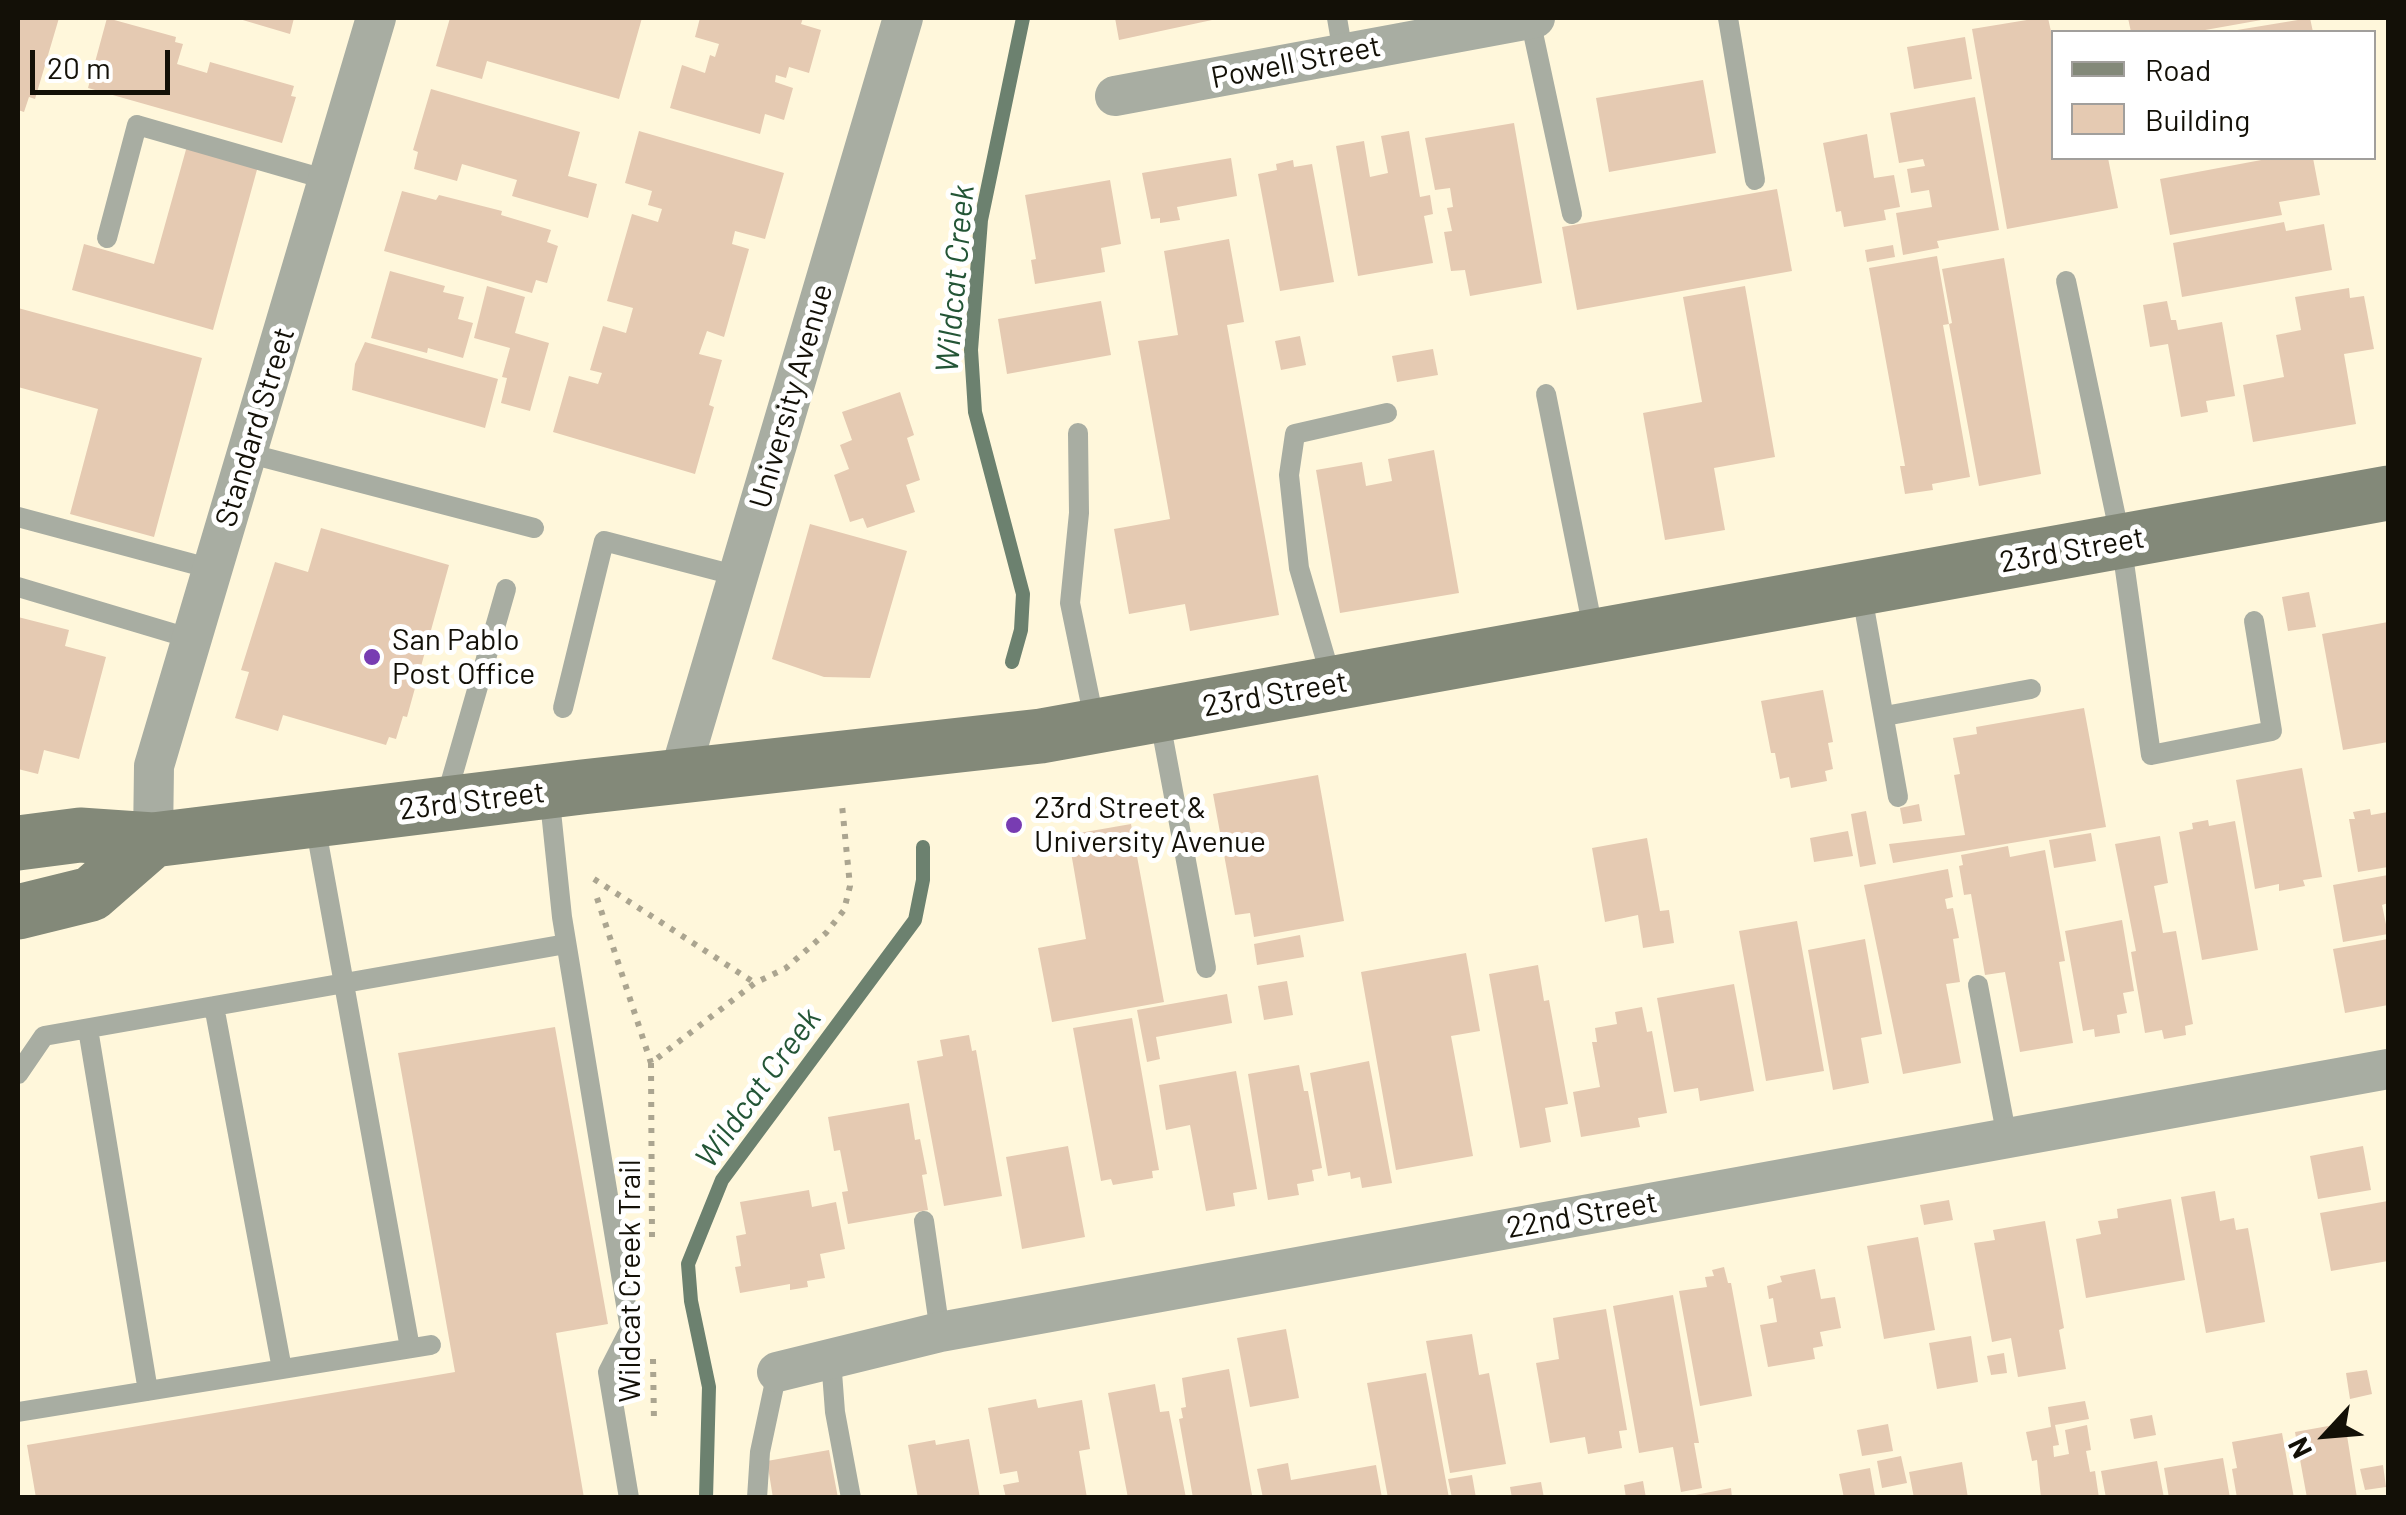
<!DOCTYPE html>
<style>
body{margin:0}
#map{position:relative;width:2406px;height:1515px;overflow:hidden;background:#fff7db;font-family:Barlow,sans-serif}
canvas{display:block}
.frame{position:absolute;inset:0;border:20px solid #131007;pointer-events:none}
.legend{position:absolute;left:2051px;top:30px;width:325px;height:130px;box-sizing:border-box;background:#fff;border:2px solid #a19f9c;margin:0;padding:12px 18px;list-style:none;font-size:30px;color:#131007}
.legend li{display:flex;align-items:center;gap:20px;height:50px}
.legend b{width:50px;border:2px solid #a19f9c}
.north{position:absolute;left:2276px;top:1385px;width:100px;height:100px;-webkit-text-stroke:8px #fff;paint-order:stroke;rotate:244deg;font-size:28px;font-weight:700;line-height:40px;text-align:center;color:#131007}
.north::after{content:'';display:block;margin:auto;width:35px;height:45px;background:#131007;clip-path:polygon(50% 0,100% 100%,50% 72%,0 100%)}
.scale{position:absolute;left:30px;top:50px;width:140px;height:45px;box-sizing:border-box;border:5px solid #131007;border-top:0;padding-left:12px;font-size:30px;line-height:35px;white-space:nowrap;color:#131007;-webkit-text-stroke:8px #fff;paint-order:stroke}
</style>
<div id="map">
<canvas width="2406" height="1515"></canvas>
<div class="frame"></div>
<ul class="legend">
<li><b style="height:12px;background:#838979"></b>Road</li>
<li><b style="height:28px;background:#e5cab2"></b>Building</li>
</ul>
<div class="north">N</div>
<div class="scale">20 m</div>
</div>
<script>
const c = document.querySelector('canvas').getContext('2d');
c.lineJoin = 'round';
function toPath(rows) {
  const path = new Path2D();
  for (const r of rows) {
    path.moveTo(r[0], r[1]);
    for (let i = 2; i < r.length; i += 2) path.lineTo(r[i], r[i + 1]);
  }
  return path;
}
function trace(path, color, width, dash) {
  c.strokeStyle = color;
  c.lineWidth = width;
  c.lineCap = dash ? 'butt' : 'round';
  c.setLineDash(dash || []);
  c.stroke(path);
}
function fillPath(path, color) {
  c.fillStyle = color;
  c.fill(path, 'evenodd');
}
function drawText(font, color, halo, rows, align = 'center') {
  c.font = font + ' Barlow,sans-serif';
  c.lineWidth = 10;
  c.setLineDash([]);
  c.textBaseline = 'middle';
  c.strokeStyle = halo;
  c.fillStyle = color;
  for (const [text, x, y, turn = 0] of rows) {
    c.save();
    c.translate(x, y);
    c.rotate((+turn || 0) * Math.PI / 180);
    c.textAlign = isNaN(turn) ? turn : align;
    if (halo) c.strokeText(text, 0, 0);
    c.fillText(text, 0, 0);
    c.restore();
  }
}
const stream = toPath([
 [1012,662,1021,630,1023,594,975,412,971,350,981,220,1023,18],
 [706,1498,709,1387,691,1301,688,1264,722,1180,915,920,923,880,923,847]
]);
const building = toPath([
 [18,18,59,18,35,99,29,97,24,112,18,110],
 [107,18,176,37,175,42,183,44,177,64,207,73,210,62,294,86,291,96,296,97,282,143,88,88],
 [236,18,294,18,290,34],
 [450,18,604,20,642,18,619,99,487,61,482,79,436,66],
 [700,18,803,18,801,24,821,30,809,73,789,67,786,78,776,75,775,82,793,88,784,120,765,114,760,134,670,108,682,65,705,73,710,55,715,57,719,44,695,37],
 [1115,18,1212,18,1212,20,1119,40],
 [2039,18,2048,18,2054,45,2054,158,2108,158,2118,208,2007,229,1972,29],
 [2128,18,2266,18,2267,19,2194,32,2131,32],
 [2310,18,2313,32,2232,32,2231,31],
 [1965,37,1972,79,1914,89,1907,47],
 [1703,80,1716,153,1609,172,1596,98],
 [431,89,580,132,568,176,597,184,588,218,512,196,517,180,462,164,457,181,414,169,418,152,413,150],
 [1975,97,1999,230,1937,241,1939,248,1903,255,1896,213,1932,207,1929,190,1911,193,1907,169,1925,166,1923,159,1899,163,1890,113],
 [1514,123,1542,283,1470,296,1465,270,1451,271,1444,232,1452,231,1447,208,1453,207,1450,188,1435,190,1425,138],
 [639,131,784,173,765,239,735,231,732,244,749,249,724,337,707,331,699,354,722,360,709,405,714,407,695,474,553,432,569,376,598,384,602,373,590,370,603,326,626,333,633,308,607,301,632,214,658,222,662,209,648,205,652,191,625,183],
 [1409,131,1420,197,1430,195,1433,214,1424,216,1433,263,1358,276,1336,146,1364,141,1370,177,1388,173,1381,136],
 [1867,134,1874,178,1894,175,1900,207,1884,210,1886,220,1844,227,1841,211,1836,212,1823,143],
 [187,146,258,166,213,330,72,290,84,244,154,264],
 [1231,158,1237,196,1177,207,1180,220,1160,223,1160,218,1151,219,1142,173],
 [2272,158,2313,158,2320,195,2279,202,2282,215,2170,235,2160,179],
 [1293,160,1294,167,1312,164,1334,282,1280,291,1258,174,1277,170,1276,164],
 [1110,180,1121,244,1101,248,1105,272,1035,284,1031,260,1036,259,1025,195],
 [1777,189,1792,271,1577,310,1562,227],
 [402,191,436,200,439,195,502,211,501,215,551,230,547,242,558,246,547,283,536,280,532,293,384,251],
 [2284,222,2286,231,2324,224,2332,270,2182,297,2173,243],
 [1229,239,1244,322,1227,325,1279,615,1190,631,1185,604,1129,614,1114,529,1170,519,1138,341,1178,335,1164,251],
 [1893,245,1895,257,1867,262,1865,250],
 [1937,256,1949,324,1952,323,1942,269,2004,258,2041,474,1979,486,1949,324,1943,325,1970,477,1932,484,1933,490,1905,494,1900,466,1905,466,1869,268],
 [390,271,445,286,443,292,464,297,458,319,473,323,463,358,428,348,427,353,371,338],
 [487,286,525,297,515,333,549,343,530,411,501,403,507,378,502,377,510,348,474,338],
 [1745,286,1775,457,1714,468,1725,530,1665,540,1643,413,1702,402,1683,297],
 [2349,288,2350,298,2364,296,2374,349,2344,354,2356,424,2253,442,2243,385,2284,377,2276,335,2301,330,2295,297],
 [1101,301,1111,355,1007,374,998,319],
 [2167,301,2171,320,2176,320,2178,330,2222,322,2235,396,2206,401,2208,412,2181,417,2168,344,2150,347,2143,305],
 [18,308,202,358,154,537,70,514,98,409,18,387],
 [1300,336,1306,365,1281,370,1275,341],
 [365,342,498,379,485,428,352,390,355,364],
 [1433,349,1438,375,1397,382,1392,356],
 [900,392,914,435,907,438,920,480,906,485,915,512,867,528,863,518,850,522,834,475,849,469,840,445,852,440,842,412],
 [1434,450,1459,593,1340,613,1316,470,1362,462,1366,486,1392,481,1388,459],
 [810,524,907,551,870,678,824,677,772,659],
 [321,528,449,565,407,717,403,716,396,739,389,737,386,745,283,715,278,731,235,718,249,672,241,670,275,562,308,572],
 [2309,592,2316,627,2288,631,2282,597],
 [18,617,69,630,65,646,106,657,79,759,44,750,38,774,18,769],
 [2388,622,2388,742,2343,750,2322,634],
 [1823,690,1833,742,1828,743,1833,769,1825,771,1827,781,1791,788,1789,777,1780,779,1775,753,1771,753,1761,701],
 [2084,708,2106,827,1893,863,1889,844,1965,835,1954,775,1960,774,1953,738,1977,734,1976,727],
 [2302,768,2322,877,2303,880,2305,886,2279,891,2279,884,2255,889,2236,780],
 [1318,775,1344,921,1254,937,1250,913,1235,915,1213,794],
 [1919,804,1922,821,1903,824,1900,808],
 [2370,809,2371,815,2388,812,2388,867,2358,872,2349,819,2355,819,2353,812],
 [1866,811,1876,864,1860,867,1851,814],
 [2208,820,2209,826,2235,821,2258,950,2202,960,2179,832,2193,829,2192,823],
 [1131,824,1164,1002,1052,1022,1038,948,1086,939,1068,835],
 [1848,831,1853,856,1814,862,1810,838],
 [2091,833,2096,861,2054,868,2049,840],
 [2160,836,2168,883,2154,886,2163,933,2176,931,2193,1024,2185,1026,2186,1035,2164,1039,2162,1030,2145,1033,2131,952,2136,951,2115,844],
 [1647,838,1660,911,1669,910,1674,943,1643,948,1638,915,1605,922,1592,848],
 [2008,846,2010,857,2045,850,2065,961,2059,962,2073,1043,2020,1052,2005,972,1985,975,1971,894,1964,895,1959,866,1963,865,1961,855],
 [1948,869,1953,897,1945,899,1947,909,1953,908,1959,938,1953,939,1960,982,1946,984,1961,1063,1903,1074,1864,885],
 [2388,875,2388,903,2382,905,2388,934,2343,942,2333,885],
 [2122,920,2134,991,2123,993,2127,1013,2117,1015,2120,1033,2095,1037,2094,1029,2083,1031,2065,931],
 [1797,921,1824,1071,1766,1081,1739,931],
 [1300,935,1304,957,1257,965,1254,944],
 [1865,939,1882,1034,1861,1038,1869,1083,1833,1090,1808,950],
 [2388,939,2388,1005,2345,1013,2333,949],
 [1466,953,1480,1031,1451,1036,1473,1156,1396,1170,1361,972],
 [1538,965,1544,1001,1549,1000,1568,1104,1545,1108,1551,1142,1520,1148,1489,974],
 [1287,981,1293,1015,1264,1020,1258,986],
 [1734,984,1754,1091,1700,1101,1698,1088,1674,1092,1657,998],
 [1227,994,1232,1023,1156,1037,1160,1059,1147,1062,1137,1010],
 [1642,1007,1647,1032,1652,1031,1667,1113,1638,1118,1640,1127,1581,1137,1573,1092,1600,1087,1592,1042,1597,1042,1595,1028,1617,1024,1615,1012],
 [1132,1018,1159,1170,1152,1171,1153,1178,1113,1185,1111,1179,1101,1181,1073,1028],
 [555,1027,608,1324,556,1333,584,1498,36,1498,27,1445,455,1372,398,1053],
 [969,1035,972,1051,976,1050,1002,1196,944,1206,917,1061,943,1056,940,1040],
 [1369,1061,1392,1183,1362,1188,1360,1177,1351,1179,1350,1172,1328,1176,1310,1073],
 [1299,1065,1304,1091,1308,1091,1322,1168,1312,1170,1314,1181,1297,1184,1299,1195,1268,1200,1248,1074],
 [1236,1071,1257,1189,1233,1193,1235,1206,1206,1211,1190,1125,1166,1130,1159,1085],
 [909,1103,915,1140,920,1139,927,1174,922,1175,928,1210,848,1224,842,1192,848,1191,840,1150,834,1151,828,1117],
 [1068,1146,1085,1237,1022,1249,1006,1157],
 [2363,1146,2371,1190,2318,1199,2310,1156],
 [809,1190,812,1207,836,1202,845,1249,820,1254,825,1278,807,1281,808,1287,790,1290,790,1284,740,1293,735,1267,741,1266,736,1236,746,1234,740,1202],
 [2215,1191,2220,1221,2234,1218,2236,1230,2248,1228,2265,1322,2206,1333,2181,1197],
 [2171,1199,2185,1280,2086,1298,2076,1239,2101,1234,2098,1221,2118,1218,2117,1209],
 [1949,1200,1953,1220,1924,1225,1920,1205],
 [2388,1201,2388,1261,2331,1271,2320,1213],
 [2045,1221,2064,1328,2059,1330,2066,1369,2018,1377,2011,1338,1992,1342,1974,1243,1995,1240,1993,1230],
 [1918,1237,1935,1330,1884,1339,1867,1246],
 [1724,1267,1728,1283,1731,1283,1752,1396,1700,1406,1679,1291,1707,1287,1705,1277,1714,1276,1712,1270],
 [1815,1269,1821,1299,1835,1297,1841,1328,1820,1332,1823,1346,1813,1348,1815,1359,1768,1367,1760,1325,1777,1322,1773,1298,1769,1299,1767,1286,1782,1282,1780,1276],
 [1673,1295,1699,1443,1694,1443,1702,1488,1681,1492,1673,1447,1639,1453,1613,1306],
 [1606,1309,1627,1430,1619,1431,1622,1448,1588,1454,1585,1437,1550,1443,1536,1363,1559,1359,1553,1318],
 [1286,1329,1299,1398,1250,1407,1237,1338],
 [1472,1334,1479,1375,1489,1373,1506,1464,1450,1473,1426,1341],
 [1971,1336,1978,1382,1937,1389,1929,1343],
 [2004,1353,2007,1373,1991,1375,1987,1356],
 [1229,1369,1252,1495,1193,1498,1179,1419,1183,1418,1181,1408,1186,1407,1182,1378],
 [2367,1370,2372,1394,2350,1399,2346,1373],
 [1426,1373,1449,1498,1388,1498,1367,1383],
 [1155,1384,1160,1412,1169,1411,1186,1498,1128,1498,1108,1393],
 [1036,1399,1038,1408,1082,1400,1090,1449,1079,1451,1087,1498,1006,1498,1003,1485,1019,1482,1017,1471,1000,1474,988,1408],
 [2085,1401,2089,1419,2055,1425,2059,1445,2053,1446,2054,1457,2069,1454,2065,1430,2087,1425,2091,1450,2086,1451,2090,1472,2095,1471,2099,1498,2041,1498,2037,1460,2032,1461,2026,1432,2051,1427,2048,1407],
 [2152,1415,2156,1435,2134,1439,2130,1419],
 [2345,1423,2357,1498,2307,1498,2295,1432],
 [1888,1424,1893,1451,1862,1456,1857,1430],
 [2282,1433,2294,1498,2237,1498,2232,1469,2237,1468,2232,1442],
 [969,1439,980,1498,918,1498,908,1445,935,1440,936,1445],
 [829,1450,838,1498,773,1498,767,1461],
 [1901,1456,1907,1483,1882,1488,1877,1461],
 [2223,1458,2230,1498,2169,1498,2164,1468],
 [2157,1461,2164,1498,2106,1498,2101,1471],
 [1962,1462,1968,1498,1914,1498,1909,1472],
 [1288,1463,1291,1480,1376,1465,1382,1498,1263,1498,1257,1469],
 [2383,1465,2386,1487,2365,1490,2360,1469],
 [1870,1468,1875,1496,1844,1498,1839,1474],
 [1472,1475,1476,1498,1452,1498,1448,1479],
 [1643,1481,1646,1498,1626,1498,1624,1485],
 [1541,1482,1544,1498,1512,1498,1510,1487],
 [1731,1488,1732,1498,1690,1498,1690,1496]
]);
const path = toPath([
 [594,879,755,983],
 [597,898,651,1063],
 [652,1237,651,1063,755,983,786,968,826,933,844,910,850,886,842,805],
 [653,1359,654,1422]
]);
const lane = toPath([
 [1337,18,1343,53],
 [1728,18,1755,180],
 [1530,19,1572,214],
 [107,238,137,125,328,180],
 [2066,281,2121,541,2151,755,2272,731,2254,621],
 [1546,394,1594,634],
 [1078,433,1079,513,1070,603,1095,724],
 [247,453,534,528],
 [18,517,212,569],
 [18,587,192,639],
 [1861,590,1898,797],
 [1332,681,1299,568,1289,475,1295,434,1387,413],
 [563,708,604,541,738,576],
 [1159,716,1206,968],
 [1885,716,2031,689],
 [549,792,562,917,630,1329,608,1372,629,1498],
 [446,798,506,589],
 [315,824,410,1348],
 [1978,985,2007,1138],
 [214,1006,282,1369],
 [88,1029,148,1391],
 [18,1074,44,1036,566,944],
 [924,1221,940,1332],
 [831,1359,835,1412,851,1498],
 [18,1412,431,1345],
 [757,1498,760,1452,777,1372]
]);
const street = toPath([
 [1115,96,1535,18],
 [679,776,903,18],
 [153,840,154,766,376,18],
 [777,1372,940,1332,2388,1069]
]);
const secondary = toPath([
 [18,843,80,835,153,840,582,787,1041,736,2388,493],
 [18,912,91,894,153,840]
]);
const markers = [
 [372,657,10,"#783cb2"],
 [1014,825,10,"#783cb2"]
];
const streetNames = [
 ["Powell Street",1296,62,-11],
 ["University Avenue",791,396,-74],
 ["Standard Street",255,427,-73],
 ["23rd Street",2072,550,-10],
 ["23rd Street",1275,694,-10],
 ["23rd Street",472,801,-7],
 ["22nd Street",1582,1215,-10],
 ["Wildcat Creek Trail",630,1281,-90]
];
const poiNames = [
 ["San Pablo",392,640],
 ["Post Office",392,674],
 ["23rd Street &",1034,808],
 ["University Avenue",1034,842]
];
const waterNames = [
 ["Wildcat Creek",955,279,-85],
 ["Wildcat Creek",758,1088,-54]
];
trace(stream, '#6c816f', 14);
fillPath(building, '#e5cab2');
trace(path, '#aba590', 6, [5, 8]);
trace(lane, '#a8ada2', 20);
trace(street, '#a8ada2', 40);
trace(secondary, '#838979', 55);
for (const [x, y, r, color] of markers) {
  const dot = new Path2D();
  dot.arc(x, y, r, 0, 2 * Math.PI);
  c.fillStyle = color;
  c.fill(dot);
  trace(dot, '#fff', 4);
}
drawText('30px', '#131007', '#fff', streetNames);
drawText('30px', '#131007', '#fff', poiNames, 'left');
drawText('italic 32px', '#235536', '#fff', waterNames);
</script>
